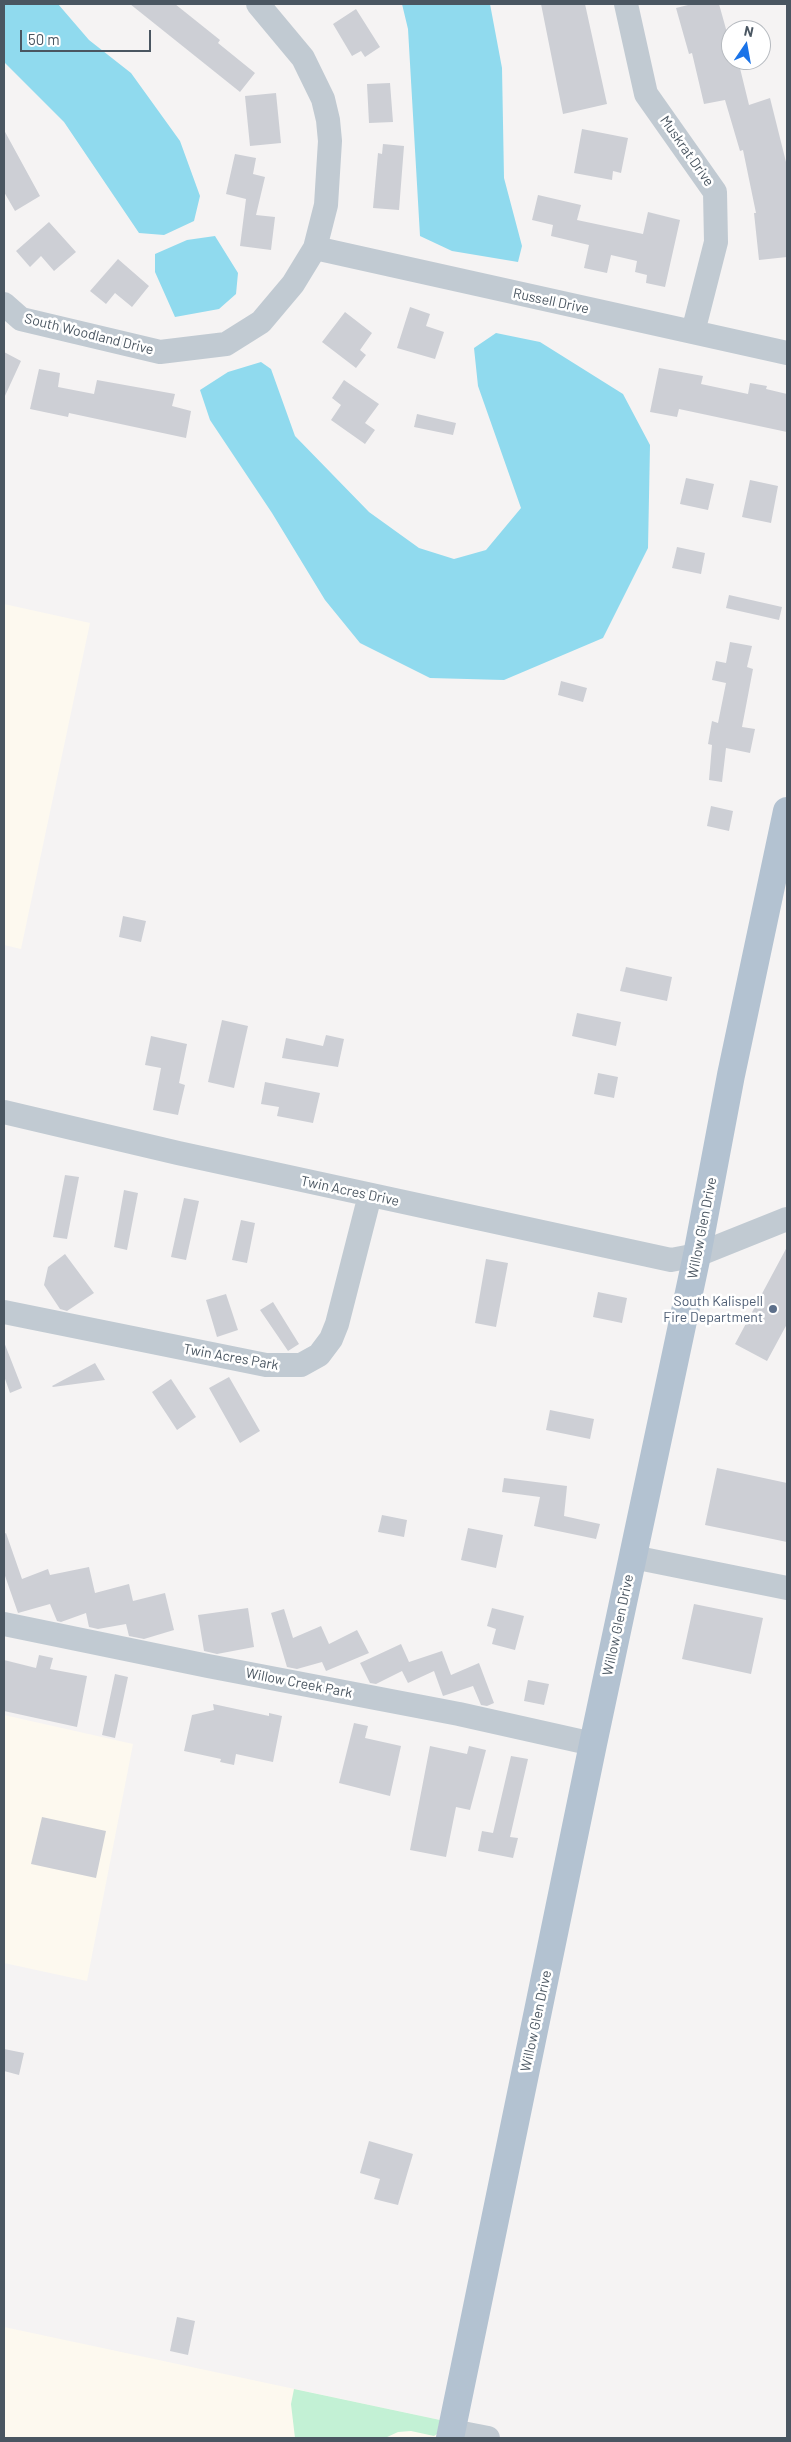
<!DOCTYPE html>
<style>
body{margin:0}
#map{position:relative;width:791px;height:2442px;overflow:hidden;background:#f5f3f3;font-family:Barlow,sans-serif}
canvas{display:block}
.frame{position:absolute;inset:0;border:5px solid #4a5661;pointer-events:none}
.north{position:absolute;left:721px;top:20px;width:50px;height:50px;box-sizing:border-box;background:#fff;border:1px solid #b7bbc0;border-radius:50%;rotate:12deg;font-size:14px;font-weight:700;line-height:20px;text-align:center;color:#4a5661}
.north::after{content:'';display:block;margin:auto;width:18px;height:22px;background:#1a73e8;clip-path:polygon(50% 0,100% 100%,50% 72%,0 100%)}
.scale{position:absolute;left:20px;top:30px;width:131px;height:22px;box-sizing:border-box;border:2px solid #4a5661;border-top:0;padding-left:6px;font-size:15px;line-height:18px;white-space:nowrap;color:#4a5661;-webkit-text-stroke:4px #fff;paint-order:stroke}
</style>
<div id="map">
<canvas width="791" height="2442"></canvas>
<div class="frame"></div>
<div class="north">N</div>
<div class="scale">50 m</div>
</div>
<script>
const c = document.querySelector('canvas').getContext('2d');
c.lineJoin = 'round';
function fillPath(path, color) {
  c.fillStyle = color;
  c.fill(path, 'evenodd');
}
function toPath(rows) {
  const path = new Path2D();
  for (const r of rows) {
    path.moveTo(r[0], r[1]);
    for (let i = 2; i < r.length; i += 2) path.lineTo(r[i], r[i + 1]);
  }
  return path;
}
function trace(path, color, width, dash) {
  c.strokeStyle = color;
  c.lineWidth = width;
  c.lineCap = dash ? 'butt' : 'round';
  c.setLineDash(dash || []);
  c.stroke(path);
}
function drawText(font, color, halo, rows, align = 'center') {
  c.font = font + ' Barlow,sans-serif';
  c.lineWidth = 5;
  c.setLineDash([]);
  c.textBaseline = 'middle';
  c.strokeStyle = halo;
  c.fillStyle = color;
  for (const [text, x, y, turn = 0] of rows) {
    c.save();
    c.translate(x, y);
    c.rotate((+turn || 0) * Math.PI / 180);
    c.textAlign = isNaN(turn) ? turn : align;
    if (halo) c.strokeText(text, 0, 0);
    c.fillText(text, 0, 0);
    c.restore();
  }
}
const commercial = toPath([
 [4,604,90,623,21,949,4,945],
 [4,1715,133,1744,87,1981,4,1963],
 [4,2327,440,2420,436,2438,4,2438]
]);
const green = toPath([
 [294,2389,440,2420,437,2434,434,2436,411,2431,398,2432,385,2438,295,2438,291,2404]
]);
const water = toPath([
 [4,4,58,4,89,40,131,73,180,141,200,196,194,221,164,235,139,233,64,122,4,62],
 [402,4,490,4,502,68,504,178,522,246,518,262,452,251,420,236,408,29],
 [215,236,238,273,236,294,219,309,175,317,155,272,155,254,187,240],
 [496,333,540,342,623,394,650,445,648,548,603,638,504,680,430,678,360,643,325,600,272,513,210,420,200,390,228,372,261,362,271,369,295,436,369,512,419,548,454,559,486,550,521,508,478,386,474,348]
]);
const building = toPath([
 [130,4,175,4,220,40,218,43,255,73,240,92],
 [541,4,585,4,607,104,563,114],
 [692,4,719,4,731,47,731,60,738,60,749,105,770,98,787,166,787,257,759,260,754,213,756,213,743,150,740,151,725,100,704,104,692,53,689,54,676,8],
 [356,9,380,47,365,57,361,51,352,56,333,24],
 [390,83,393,122,369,123,367,84],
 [276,93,281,143,250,146,245,96],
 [582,129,628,138,621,173,613,171,612,180,574,173],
 [4,130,40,196,15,211,4,192],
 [383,144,404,146,399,210,373,208,378,153,382,154],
 [235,154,256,158,253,174,265,177,256,215,275,217,271,250,240,246,246,199,226,194],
 [538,195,581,205,577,220,643,234,648,212,680,220,665,287,646,283,647,275,635,272,637,261,611,255,607,273,584,268,589,245,551,236,553,225,532,220],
 [49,222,76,252,54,271,41,256,30,267,16,251],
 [118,259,149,286,132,307,115,293,106,304,90,291],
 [410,307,430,314,426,326,444,332,435,359,397,348],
 [345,312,372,333,360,350,366,355,356,368,322,342],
 [4,352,21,361,4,398],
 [659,368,703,376,701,384,748,394,750,383,767,386,766,389,787,394,787,432,679,409,677,417,650,412],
 [39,369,60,373,58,387,94,394,97,380,175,394,172,406,191,411,186,438,69,413,68,417,30,409],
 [344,380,379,404,365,423,375,430,365,444,331,420,341,405,332,398],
 [417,414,456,423,453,435,414,427],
 [686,478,714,484,708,510,680,504],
 [750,480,778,486,771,523,742,517],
 [677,547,705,553,701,574,672,568],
 [729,595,782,607,779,620,726,608],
 [730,642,752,646,747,667,753,669,742,727,755,729,750,753,726,748,722,782,709,780,712,745,708,744,712,721,718,723,726,683,712,680,716,661,726,663],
 [561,681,587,688,583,702,558,695],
 [711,806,733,811,729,831,707,826],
 [123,916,146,921,141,942,119,937],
 [626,967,672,977,667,1001,620,991],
 [577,1013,621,1022,616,1046,572,1036],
 [222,1020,248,1026,234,1088,208,1082],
 [326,1035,344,1039,338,1067,282,1058,286,1038,323,1046],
 [151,1036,187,1044,179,1083,185,1085,178,1115,153,1110,161,1068,145,1065],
 [598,1073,618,1077,614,1098,594,1094],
 [265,1082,320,1093,313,1123,277,1116,279,1107,261,1104],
 [65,1175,79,1177,67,1239,53,1237],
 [124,1190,138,1193,127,1250,114,1247],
 [184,1198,199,1201,186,1260,171,1257],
 [241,1220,255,1223,247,1263,232,1260],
 [787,1247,787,1324,767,1361,735,1344],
 [65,1254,94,1293,67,1311,60,1309,44,1285,48,1267],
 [486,1259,508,1263,496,1327,475,1323],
 [598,1292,627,1298,622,1323,593,1317],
 [226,1294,238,1330,217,1337,206,1300],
 [273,1302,299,1344,288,1351,260,1310],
 [4,1342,22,1388,10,1393,4,1376],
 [95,1363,105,1380,53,1387,52,1386],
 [229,1377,260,1431,240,1443,209,1388],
 [171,1379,196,1417,177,1430,152,1392],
 [550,1410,594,1419,590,1439,546,1430],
 [717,1468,787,1483,787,1542,705,1525],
 [504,1478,567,1486,564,1516,600,1524,596,1539,534,1526,540,1497,502,1492],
 [382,1515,407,1520,404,1537,378,1532],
 [468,1528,503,1535,496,1568,461,1560],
 [6,1533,22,1579,48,1569,50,1575,89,1567,95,1593,129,1584,133,1601,165,1593,174,1630,144,1639,129,1636,126,1624,98,1629,89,1627,86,1613,61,1622,57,1621,50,1604,18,1613,4,1573,4,1534],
 [694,1604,763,1618,751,1674,682,1659],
 [248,1608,254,1647,217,1654,204,1651,198,1615],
 [492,1608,524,1616,515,1650,492,1644,496,1629,487,1626],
 [284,1609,293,1638,321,1626,329,1644,357,1630,369,1653,326,1671,322,1662,297,1669,287,1667,271,1613],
 [401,1644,409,1662,442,1651,451,1675,479,1663,494,1703,487,1706,481,1705,473,1686,443,1696,434,1671,408,1683,402,1671,376,1684,370,1683,360,1663],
 [39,1655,53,1658,50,1669,87,1676,77,1727,4,1711,4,1660,36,1668],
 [115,1674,128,1677,115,1738,102,1735],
 [528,1680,549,1684,544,1705,524,1701],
 [213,1704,269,1716,269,1713,282,1716,273,1762,236,1754,234,1765,220,1762,221,1759,184,1751,192,1715,214,1710],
 [354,1723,368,1726,365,1738,401,1746,390,1796,339,1783],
 [430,1746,467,1754,469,1746,486,1750,470,1810,456,1807,446,1857,410,1850],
 [511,1756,528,1759,510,1837,518,1838,513,1858,478,1851,482,1831,493,1833],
 [42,1817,106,1831,96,1878,31,1864],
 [4,2049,24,2053,19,2075,4,2071],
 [369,2141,413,2154,398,2205,374,2199,380,2179,360,2173],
 [177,2317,195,2321,188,2355,170,2351]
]);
const minor = toPath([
 [626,4,646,94,715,192,716,242,693,332],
 [315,248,787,353],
 [4,304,21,319,160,352,226,344,261,322,293,284,315,248,326,205,330,141,328,120,323,99,303,58,258,4],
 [4,1112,178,1153,671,1260,697,1255,787,1219],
 [4,1312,266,1365,301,1365,319,1355,331,1339,337,1324,370,1195],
 [633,1557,787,1588],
 [4,1624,208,1666,459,1714,593,1744],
 [452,2431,488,2438]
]);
const major = toPath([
 [450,2438,593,1744,697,1255,731,1075,787,811]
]);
const markers = [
 [773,1309,5,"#5c6f8a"]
];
const streetNames = [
 ["Muskrat Drive",687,151,55],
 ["Russell Drive",551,301,12],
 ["South Woodland Drive",89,334,14],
 ["Twin Acres Drive",350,1191,12],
 ["Willow Glen Drive",702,1228,-79],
 ["Twin Acres Park",231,1357,10],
 ["Willow Glen Drive",618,1625,-78],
 ["Willow Creek Park",299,1683,11],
 ["Willow Glen Drive",536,2021,-78]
];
const serviceNames = [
 ["South Kalispell",763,1301],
 ["Fire Department",763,1317]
];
fillPath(commercial, '#fdf9ef');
fillPath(green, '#c3f1d5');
fillPath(water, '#90daee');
fillPath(building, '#cdcfd5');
trace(minor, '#c1cad2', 24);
trace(major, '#b3c2d1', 28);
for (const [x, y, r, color] of markers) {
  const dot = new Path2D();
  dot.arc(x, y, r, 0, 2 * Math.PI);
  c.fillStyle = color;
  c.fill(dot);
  trace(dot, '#fff', 2);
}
drawText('14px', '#4a5661', '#fff', streetNames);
drawText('14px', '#4e5e75', '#fff', serviceNames, 'right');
</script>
